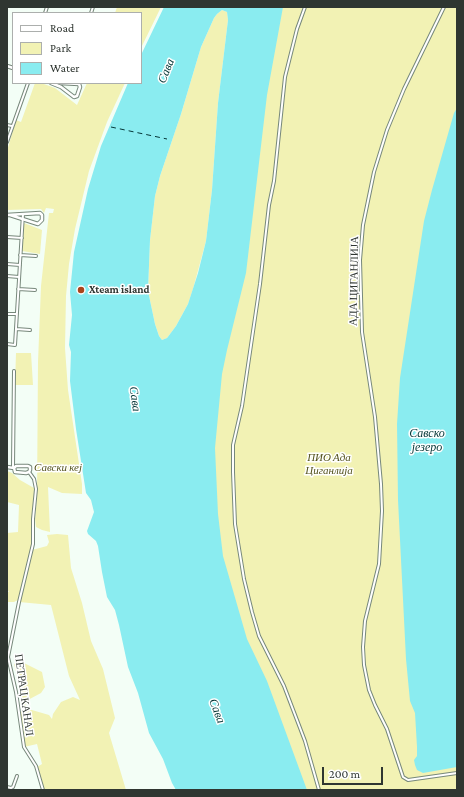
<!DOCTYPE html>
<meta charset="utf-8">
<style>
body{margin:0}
#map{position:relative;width:464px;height:797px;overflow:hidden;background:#f3fef6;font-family:"Crimson Pro",serif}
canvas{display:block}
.frame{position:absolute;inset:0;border:8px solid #2f3631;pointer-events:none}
.legend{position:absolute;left:12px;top:12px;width:130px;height:72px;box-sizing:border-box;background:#fff;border:1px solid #acafad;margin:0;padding:5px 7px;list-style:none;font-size:12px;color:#2f3631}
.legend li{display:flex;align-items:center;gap:8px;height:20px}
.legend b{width:20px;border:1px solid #acafad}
.scale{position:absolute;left:322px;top:767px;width:61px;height:18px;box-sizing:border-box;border:2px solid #2f3631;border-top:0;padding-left:5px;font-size:12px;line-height:14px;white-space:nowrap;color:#2f3631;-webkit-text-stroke:3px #fff;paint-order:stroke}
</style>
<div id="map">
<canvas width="464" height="797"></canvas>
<div class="frame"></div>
<ul class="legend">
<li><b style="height:5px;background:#fff"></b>Road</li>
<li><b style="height:11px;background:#f2f2b4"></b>Park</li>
<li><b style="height:11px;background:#8aecf0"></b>Water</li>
</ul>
<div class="scale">200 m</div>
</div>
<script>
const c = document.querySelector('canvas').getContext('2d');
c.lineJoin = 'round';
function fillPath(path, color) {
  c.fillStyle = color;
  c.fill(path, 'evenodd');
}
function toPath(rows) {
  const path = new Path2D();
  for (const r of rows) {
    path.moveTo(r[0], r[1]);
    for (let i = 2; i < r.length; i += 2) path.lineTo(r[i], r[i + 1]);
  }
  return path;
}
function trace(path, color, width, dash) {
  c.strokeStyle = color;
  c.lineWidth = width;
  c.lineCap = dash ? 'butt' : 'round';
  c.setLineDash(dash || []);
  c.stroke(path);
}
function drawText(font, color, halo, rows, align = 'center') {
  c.font = font + ' "Crimson Pro",serif';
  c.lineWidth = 3;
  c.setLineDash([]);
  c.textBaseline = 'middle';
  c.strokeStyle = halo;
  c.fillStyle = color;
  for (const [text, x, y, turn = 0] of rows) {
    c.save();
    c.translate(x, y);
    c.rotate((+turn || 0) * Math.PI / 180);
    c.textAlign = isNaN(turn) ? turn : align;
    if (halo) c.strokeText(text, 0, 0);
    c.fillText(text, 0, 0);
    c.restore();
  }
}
const green = toPath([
 [117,7,161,7,141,48,141,13,115,13],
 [270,7,457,7,457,790,294,790,252,684,200,462],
 [222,10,227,12,228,20,218,103,212,190,206,241,193,289,188,304,176,326,167,338,162,340,159,336,155,324,148,291,150,240,155,196,160,176,181,114,201,47,214,18,217,14],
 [35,83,41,83,55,88,77,105,87,83,125,83,107,122,89,171,75,229,69,264,66,296,65,348,68,390,82,484,82,494,62,493,48,487,50,532,42,530,36,527,35,519,37,496,38,362,41,286,49,213,53,213,54,209,46,208,44,213,41,209,7,210,7,151,16,120,21,122],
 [24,223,42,230,40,254,22,251],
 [16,353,31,353,33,385,15,385],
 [7,471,12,473,20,480,34,488,33,544,18,600,14,602,7,602,7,592,9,592,7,589,7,533,18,532,19,505,7,502],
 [57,534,68,535,71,568,82,603,91,641,103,669,115,718,109,733,126,790,44,790,37,767,42,764,37,744,24,747,19,715,24,708,22,707,18,679,14,664,20,661,42,672,45,687,41,693,26,701,25,708,49,715,52,719,53,714,61,702,73,697,80,700,69,676,51,605,19,602,32,550,47,546,49,542,47,535]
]);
const water = toPath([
 [164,7,283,7,267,95,246,273,227,350,222,374,215,448,218,514,223,556,247,639,267,681,307,790,176,790,172,783,163,759,149,733,138,693,128,667,119,625,115,610,107,597,102,572,98,546,96,541,88,534,87,531,94,512,91,500,86,493,76,429,70,381,71,352,69,345,72,315,70,292,74,252,88,189,101,146,128,83,141,83,141,55],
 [222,10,227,12,228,20,218,103,212,190,206,241,198,273,188,304,176,326,167,338,162,340,159,336,155,324,148,291,150,240,155,196,160,176,181,114,201,47,214,18,217,14],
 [457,108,457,767,423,773,417,770,415,765,414,760,417,756,417,747,415,713,410,701,406,659,398,500,397,424,400,378,424,221,432,190,454,113]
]);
const ferry = toPath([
 [111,127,167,139]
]);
const minor = toPath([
 [305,7,297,29,285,77,274,181,269,205,260,284,242,406,233,445,233,472,235,524,244,579,252,612,259,636,284,686,305,741,319,790],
 [444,7,404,89,387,130,374,172,363,225,360,260,362,332,375,417,381,484,382,511,379,564,365,621,363,647,364,665,369,690,375,705,387,729,403,777,408,780,457,773],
 [45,13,47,7],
 [91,13,93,7],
 [7,125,12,126],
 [7,142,28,83],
 [7,237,22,238],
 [20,255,36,256],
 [7,264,20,265],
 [7,276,19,277],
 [18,289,35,290],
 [7,314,17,314],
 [16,329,30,330],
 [7,344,15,345,23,214],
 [13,467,14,371],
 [29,472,34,479,36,489,33,519,33,544,19,602,8,657,16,692,24,747,36,766,43,790],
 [7,787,11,788,13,787,17,776]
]);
const tertiary = toPath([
 [7,66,13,68],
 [51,83,61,87,74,97,77,96,80,87,79,84,60,83],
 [7,215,40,213,42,215,42,220,38,224,10,215],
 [7,467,14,468,16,466,28,466,30,467,30,470,29,472,26,473,15,472,14,468]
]);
const markers = [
 [81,290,4,"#aa441b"]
];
const streetNames = [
 ["АДА ЦИГАНЛИЈА",354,281,-89],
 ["ПЕТРАЦ КАНАЛ",24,695,82]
];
const poiNames = [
 ["Xteam island",89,290]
];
const parkNames = [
 ["ПИО Ада",329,458],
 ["Циганлија",329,471],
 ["Савски кеј",58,468]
];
const waterNames = [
 ["Сава",166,71,-68],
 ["Сава",135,399,82],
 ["Савско",427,433],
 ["језеро",427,447],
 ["Сава",217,711,69]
];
fillPath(green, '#f2f2b4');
fillPath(water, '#8aecf0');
trace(ferry, '#053738', 1, [5, 4]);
trace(minor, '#77887b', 4);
trace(tertiary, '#77887b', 4.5);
trace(minor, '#fff', 2);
trace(tertiary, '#fff', 2.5);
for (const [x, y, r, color] of markers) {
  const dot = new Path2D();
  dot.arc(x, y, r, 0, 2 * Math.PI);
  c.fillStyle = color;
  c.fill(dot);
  trace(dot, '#fff', 1.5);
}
drawText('11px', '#2f3631', '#fff', streetNames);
drawText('bold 11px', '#2f3631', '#fff', poiNames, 'left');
drawText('italic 11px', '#54531e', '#fff', parkNames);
drawText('italic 12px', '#053738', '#fff', waterNames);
</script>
